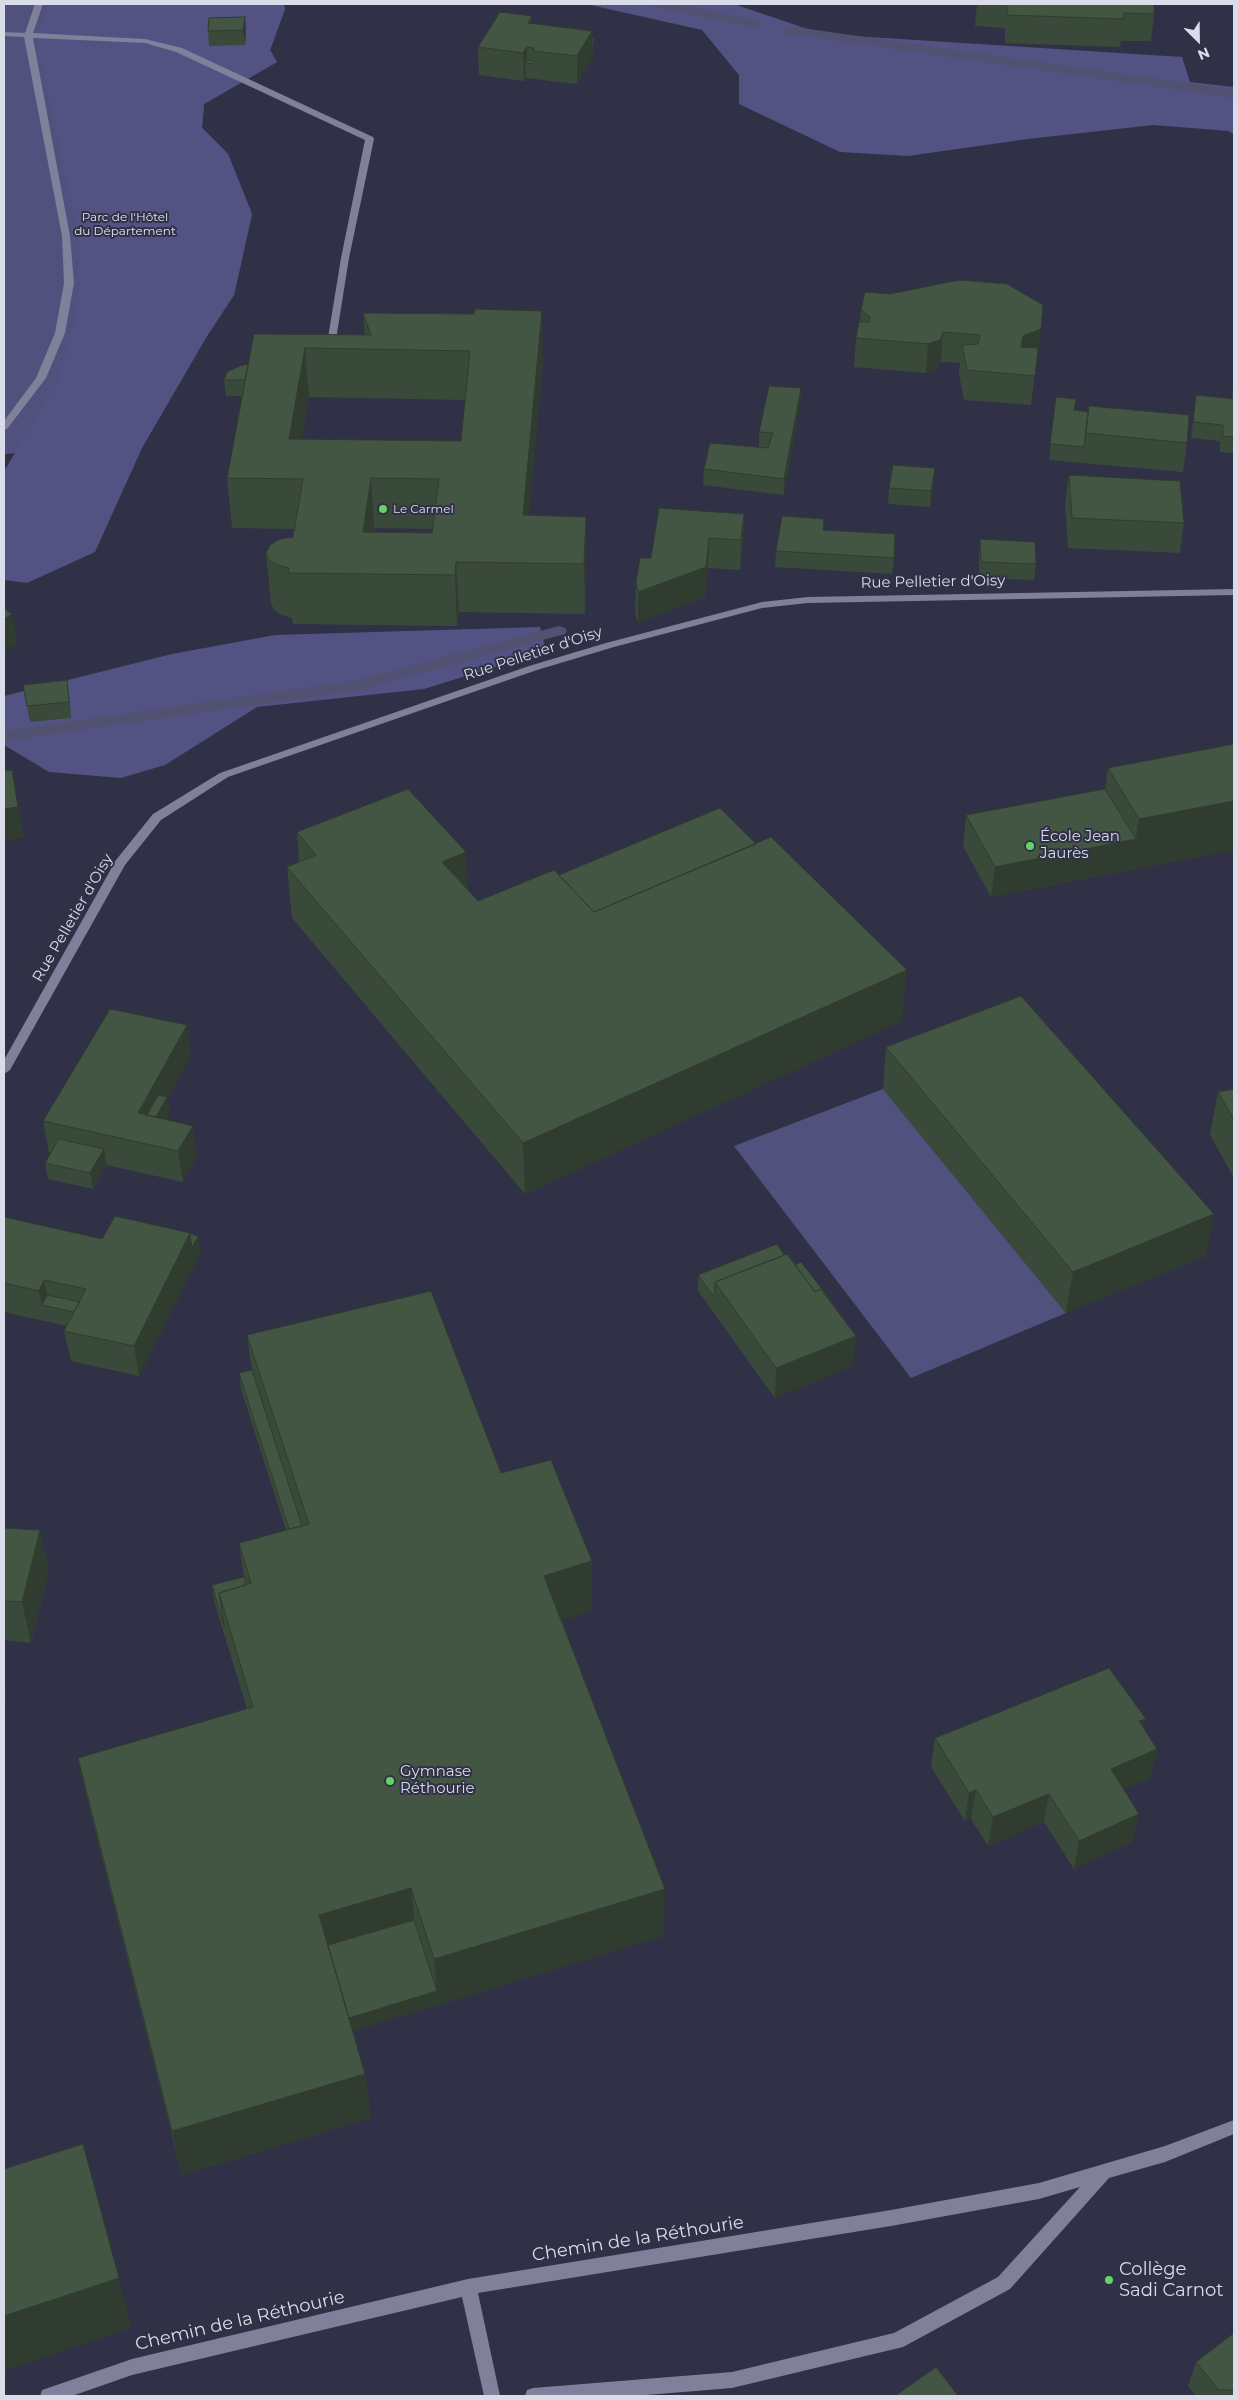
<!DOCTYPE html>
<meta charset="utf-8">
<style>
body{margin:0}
#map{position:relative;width:1238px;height:2400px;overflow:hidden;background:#303146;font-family:Montserrat,sans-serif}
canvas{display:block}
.frame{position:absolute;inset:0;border:5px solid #dadcea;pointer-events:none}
.north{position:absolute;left:1173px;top:15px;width:50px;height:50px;-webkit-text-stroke:4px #303146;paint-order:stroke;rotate:157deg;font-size:14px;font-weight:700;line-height:20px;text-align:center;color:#dadcea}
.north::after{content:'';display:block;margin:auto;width:18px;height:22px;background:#dadcea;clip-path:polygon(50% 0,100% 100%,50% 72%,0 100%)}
</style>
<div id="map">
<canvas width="1238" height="2400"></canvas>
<div class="frame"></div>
<div class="north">N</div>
</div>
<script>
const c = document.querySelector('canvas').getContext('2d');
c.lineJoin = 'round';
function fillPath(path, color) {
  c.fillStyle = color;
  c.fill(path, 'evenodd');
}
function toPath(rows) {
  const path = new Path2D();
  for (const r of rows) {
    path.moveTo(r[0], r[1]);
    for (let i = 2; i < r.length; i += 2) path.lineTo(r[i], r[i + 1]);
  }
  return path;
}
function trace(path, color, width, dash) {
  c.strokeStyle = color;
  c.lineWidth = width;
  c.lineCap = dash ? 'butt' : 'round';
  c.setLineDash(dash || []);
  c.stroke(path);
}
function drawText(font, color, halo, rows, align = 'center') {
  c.font = font + ' Montserrat,sans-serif';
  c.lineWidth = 4;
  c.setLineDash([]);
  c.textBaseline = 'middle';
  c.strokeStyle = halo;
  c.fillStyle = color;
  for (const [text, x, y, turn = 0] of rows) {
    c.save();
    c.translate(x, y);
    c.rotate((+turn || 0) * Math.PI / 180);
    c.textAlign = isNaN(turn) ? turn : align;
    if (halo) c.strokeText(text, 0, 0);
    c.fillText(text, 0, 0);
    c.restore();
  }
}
const green = toPath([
 [4,4,284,4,285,9,270,50,277,62,204,104,202,128,228,154,252,214,234,295,207,336,143,446,4,454],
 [883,1089,1066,1313,911,1378,734,1146]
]);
const forest = toPath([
 [48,4,284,4,285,9,270,50,277,62,204,104,202,128,228,154,252,214,234,295,207,336,143,446,95,552,27,583,4,580,4,471,56,386,72,333,81,283,78,234,36,40],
 [586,4,734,4,822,34,1182,57,1190,82,1234,87,1234,135,1229,131,1153,125,1028,139,908,156,840,152,739,104,739,75,702,30],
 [540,627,546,651,424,689,257,707,165,765,121,778,49,772,4,745,4,696,172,654,275,635]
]);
const stream = toPath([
 [651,4,674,4,758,20,764,24,758,28,657,8,651,4],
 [788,26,1234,90,1234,98,784,33,782,30,788,26],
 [559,626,565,628,567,631,565,634,359,690,4,741,4,731,358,680,559,626]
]);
const minor = toPath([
 [35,4,43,4,33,33,145,39,182,48,373,137,374,139,349,258,335,346,332,347,327,344,341,258,365,140,176,52,145,43,33,38,70,236,74,283,65,333,46,378,7,429,4,430,4,421,36,378,55,333,64,283,62,236,24,37,4,36,4,32,25,33,35,4],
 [1234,589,1234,595,808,603,762,608,614,647,537,670,228,777,161,820,125,865,10,1070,4,1074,4,1060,116,860,153,814,220,773,529,666,606,643,762,602,808,597,1234,589],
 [1234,2120,1234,2134,1165,2162,1109,2178,1010,2289,903,2347,732,2388,634,2396,525,2396,527,2390,533,2388,732,2372,894,2333,998,2277,1080,2187,1039,2199,891,2226,478,2293,500,2396,484,2396,462,2297,132,2375,72,2396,40,2396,42,2390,48,2388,132,2359,468,2279,891,2210,1039,2183,1165,2146,1234,2120]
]);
const wall = toPath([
 [977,4,1154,4,1154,14,1151,41,1121,41,1120,47,1005,43,1005,28,975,26],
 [532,16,532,23,594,39,594,54,577,84,526,78,524,81,479,75,478,47],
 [245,17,246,32,245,45,209,46,208,31],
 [890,294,1038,358,1037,359,1031,405,964,400,959,374,960,363,941,362,937,370,926,373,854,367,856,338,860,322,861,310],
 [363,313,543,360,529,515,586,517,586,567,585,614,459,612,457,626,293,624,292,618,282,615,274,610,271,603,266,553,293,537,294,529,232,528,227,478,242,396,226,396,224,380,248,364,254,334,365,335],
 [309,397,465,400,461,441,302,439],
 [374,528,433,529,432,533,374,532],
 [1234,378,1234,453,1220,452,1220,441,1191,438,1196,395,1232,399],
 [801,388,800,404,784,495,703,485,704,469,759,448,759,432],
 [1056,397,1074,410,1088,412,1187,443,1183,472,1049,460],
 [935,468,930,507,888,504,889,488],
 [1069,475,1184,523,1180,553,1068,548,1065,505],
 [744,514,743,544,740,570,708,568,705,597,638,623,635,612,636,582,651,558],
 [823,530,894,558,892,574,775,567,776,551],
 [980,539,1036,564,1034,580,979,578,979,555],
 [23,685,69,696,71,718,30,722],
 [1234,744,1234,850,991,897,963,846,966,815,1105,789,1108,768],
 [297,832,468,891,478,901,559,875,902,1021,525,1194,292,918,287,867,299,862],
 [886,1047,1206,1256,1066,1313,883,1089],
 [191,1056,167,1099,170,1113,166,1120,197,1156,183,1182,106,1165,93,1189,48,1179,45,1163,51,1152,49,1152,43,1121],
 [1234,1089,1234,1178,1210,1135,1218,1092],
 [4,1217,102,1239,201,1252,139,1376,71,1361,64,1331,67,1326,4,1312],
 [784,1255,830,1299,853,1366,775,1398,698,1291,698,1275],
 [247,1335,501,1473,592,1611,562,1620,664,1936,353,2031,365,2074,371,2118,182,2175,89,1806,78,1758,247,1709,214,1601,212,1585,244,1577,239,1543,286,1530,241,1389,239,1373,252,1370],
 [4,1528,40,1530,49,1571,31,1643,4,1640],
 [1144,1728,1157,1749,1150,1778,1123,1789,1139,1814,1132,1842,1074,1869,1044,1822,988,1846,971,1819,965,1821,931,1767,935,1738],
 [1234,2333,1234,2396,1196,2396,1188,2386,1196,2362]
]);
const shadedWall = toPath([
 [532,16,533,36,528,23],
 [245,17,246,32,245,45,243,30],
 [592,31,592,59,577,84,577,56],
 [594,39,594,54,592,59,592,44],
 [527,47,527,63,525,63,526,78,524,81,523,53],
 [542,311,543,360,525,565,523,515],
 [1041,329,1038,358,1020,365,1018,376,1023,336],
 [943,332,941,362,937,370,926,373,928,344],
 [305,348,309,397,295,479,289,439],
 [801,388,800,404,784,495,784,479],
 [935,468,934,483,930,507,931,491],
 [371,478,374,528,367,574,363,532],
 [744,514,743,544,740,570,741,540],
 [586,517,586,567,585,614,584,564],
 [709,538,708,568,705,597,638,623,638,592],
 [456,562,459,612,457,626,455,575],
 [4,612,12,614,17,644,4,652],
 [67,680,69,696,71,718,69,702],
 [12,770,24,838,4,841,4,809],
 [1234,801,1234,850,1131,870,1139,819],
 [1136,839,1131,870,991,897,995,867],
 [466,852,469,903,442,862],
 [907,970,902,1021,525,1194,523,1143],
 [187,1025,191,1056,167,1099,170,1113,151,1146,149,1130,138,1113],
 [193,1126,197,1156,183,1182,178,1151],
 [104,1149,106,1165,93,1189,90,1173],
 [1214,1214,1206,1256,1066,1313,1073,1272],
 [190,1233,192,1248,198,1236,201,1252,139,1376,134,1346],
 [44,1280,50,1307,42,1305,39,1291],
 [856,1336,853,1366,775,1398,776,1368],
 [40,1530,49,1571,31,1643,22,1602],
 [592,1561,592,1611,546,1625,544,1576],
 [4,1689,6,1697,4,1704],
 [1146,1719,1139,1748,1139,1721],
 [1157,1749,1150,1778,1105,1797,1111,1769],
 [976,1790,971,1819,965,1821,969,1793],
 [1049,1794,1044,1822,988,1846,993,1817],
 [1139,1814,1132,1842,1074,1869,1079,1841],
 [411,1888,416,1935,328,1960,319,1915],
 [665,1889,664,1936,438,2005,434,1959],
 [437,1991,438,2005,347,2033,345,2019],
 [365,2074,371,2118,182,2175,172,2131],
 [97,2197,132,2328,4,2371,4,2316]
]);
const building = toPath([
 [1007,4,1154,4,1154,14,1124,13,1123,19,1007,15,1007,4],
 [500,12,532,16,528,23,592,31,577,56,533,51,534,48,527,47,523,53,478,47,500,12],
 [245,17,243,30,208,31,209,18,245,17],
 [527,60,533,61,533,64,525,63,527,60],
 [959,280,1007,284,1043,305,1041,329,1023,336,1021,347,1038,348,1035,376,967,370,962,345,978,344,980,335,943,332,940,340,928,344,856,338,859,322,869,322,870,317,861,310,865,292,890,294,959,280],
 [475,309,542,311,523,515,586,517,584,564,456,562,455,575,288,573,289,568,277,565,269,560,266,553,270,545,280,539,293,537,303,479,227,478,254,334,371,335,363,313,474,314,475,309],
 [305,348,470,351,461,441,289,439,305,348],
 [371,478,439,479,432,533,363,532,371,478],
 [248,364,245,380,224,380,227,372,240,366,248,364],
 [769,386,801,388,784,479,704,469,710,443,768,448,773,433,759,432,769,386],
 [1234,393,1234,437,1223,436,1223,425,1193,422,1196,395,1234,399,1234,393],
 [1056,397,1076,399,1074,410,1088,412,1084,447,1050,444,1056,397],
 [1089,406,1189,415,1187,443,1086,433,1089,406],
 [893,465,935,468,931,491,889,488,893,465],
 [1069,475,1180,481,1184,523,1072,518,1069,475],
 [659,508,744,514,741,540,709,538,706,567,638,592,636,582,640,558,651,558,659,508],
 [782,516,824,519,823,530,895,534,894,558,776,551,782,516],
 [980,539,1035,542,1036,564,981,562,980,539],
 [4,608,12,614,4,619,4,608],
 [67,680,69,702,27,706,23,685,67,680],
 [1234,744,1234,801,1139,819,1108,768,1234,744],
 [12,770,18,807,4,809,4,771,12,770],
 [408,789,466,852,442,862,478,901,554,870,594,912,771,837,907,970,523,1143,287,867,316,855,297,832,408,789],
 [1105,789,1136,839,995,867,966,815,1105,789],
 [720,808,756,844,594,912,559,875,720,808],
 [1021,996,1214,1214,1073,1272,886,1047,1021,996],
 [110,1009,187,1025,138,1113,193,1126,178,1151,43,1121,110,1009],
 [1234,1089,1234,1120,1218,1092,1234,1089],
 [158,1095,167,1097,156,1117,147,1115,158,1095],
 [59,1139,104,1149,90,1173,45,1163,59,1139],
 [115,1216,190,1233,134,1346,64,1331,86,1289,44,1280,39,1291,4,1283,4,1217,102,1239,115,1216],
 [190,1234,198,1236,192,1248,190,1234],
 [777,1244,784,1255,715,1282,714,1297,698,1275,777,1244],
 [787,1254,815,1292,821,1289,856,1336,776,1368,715,1282,787,1254],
 [801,1262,830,1299,829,1300,821,1289,815,1292,795,1265,801,1262],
 [431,1291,501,1473,551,1460,592,1561,544,1576,665,1889,434,1959,411,1888,319,1915,365,2074,172,2131,78,1758,253,1707,219,1593,251,1583,239,1543,309,1524,247,1335,431,1291],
 [47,1295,80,1302,74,1312,42,1305,47,1295],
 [252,1370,302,1526,289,1529,239,1373,252,1370],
 [4,1528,40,1530,22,1602,4,1601,4,1528],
 [244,1577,246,1585,219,1593,224,1626,212,1585,244,1577],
 [1109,1668,1146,1719,1139,1721,1157,1749,1111,1769,1139,1814,1079,1841,1049,1794,993,1817,976,1790,969,1793,935,1738,1109,1668],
 [414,1920,437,1991,349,2018,328,1945,414,1920],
 [83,2144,119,2278,4,2316,4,2169,83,2144],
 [1234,2333,1234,2390,1219,2390,1196,2362,1234,2333],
 [936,2367,958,2396,895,2396,936,2367]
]);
const markers = [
 [383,509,5,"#64d467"],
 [1030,846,5,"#64d467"],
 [390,1781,5,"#64d467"],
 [1109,2280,5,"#64d467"]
];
const farParknames = [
 ["Parc de l'Hôtel",125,217],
 ["du Département",125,231]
];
const farPoinames = [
 ["Le Carmel",393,509]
];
const streetNames = [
 ["Rue Pelletier d'Oisy",933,582,-1],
 ["Rue Pelletier d'Oisy",533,654,-18],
 ["Rue Pelletier d'Oisy",73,918,-60]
];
const poiNames = [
 ["École Jean",1040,837],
 ["Jaurès",1040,854],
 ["Gymnase",400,1772],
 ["Réthourie",400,1789]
];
const nearStreetnames = [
 ["Chemin de la Réthourie",638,2239,-9],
 ["Chemin de la Réthourie",240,2321,-13]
];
const nearPoinames = [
 ["Collège",1119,2270],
 ["Sadi Carnot",1119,2291]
];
fillPath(green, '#50517c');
fillPath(forest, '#525382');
fillPath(stream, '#525172');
fillPath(minor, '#7f809a');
fillPath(wall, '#3a4a3a');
fillPath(shadedWall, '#2f3c2f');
fillPath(building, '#435643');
trace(building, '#2f3c2f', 1);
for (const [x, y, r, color] of markers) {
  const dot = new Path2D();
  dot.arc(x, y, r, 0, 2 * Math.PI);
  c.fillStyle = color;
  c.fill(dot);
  trace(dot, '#303146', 2);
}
drawText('12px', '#e2e3f3', '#303146', farParknames);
drawText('12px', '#dadcea', '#303146', farPoinames, 'left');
drawText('15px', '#dadcea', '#303146', streetNames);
drawText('15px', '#dadcea', '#303146', poiNames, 'left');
drawText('18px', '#dadcea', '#303146', nearStreetnames);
drawText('18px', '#dadcea', '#303146', nearPoinames, 'left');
</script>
